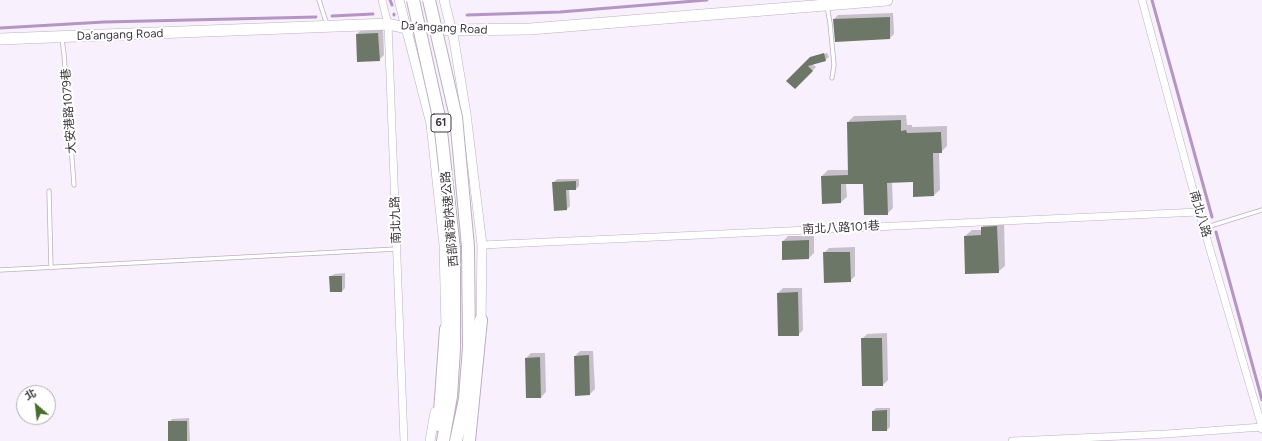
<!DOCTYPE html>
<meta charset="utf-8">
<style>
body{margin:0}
#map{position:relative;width:1262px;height:441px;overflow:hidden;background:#f9f0fe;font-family:Figtree,"Noto Sans TC",sans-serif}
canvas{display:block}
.north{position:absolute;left:16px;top:385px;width:40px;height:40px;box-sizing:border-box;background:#fff;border:1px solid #b1afb2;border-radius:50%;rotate:332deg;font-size:11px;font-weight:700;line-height:16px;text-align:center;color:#3c383e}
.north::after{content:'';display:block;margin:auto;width:14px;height:18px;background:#476e2a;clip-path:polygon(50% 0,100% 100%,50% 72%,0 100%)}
</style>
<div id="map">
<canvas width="1262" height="441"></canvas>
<div class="north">北</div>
</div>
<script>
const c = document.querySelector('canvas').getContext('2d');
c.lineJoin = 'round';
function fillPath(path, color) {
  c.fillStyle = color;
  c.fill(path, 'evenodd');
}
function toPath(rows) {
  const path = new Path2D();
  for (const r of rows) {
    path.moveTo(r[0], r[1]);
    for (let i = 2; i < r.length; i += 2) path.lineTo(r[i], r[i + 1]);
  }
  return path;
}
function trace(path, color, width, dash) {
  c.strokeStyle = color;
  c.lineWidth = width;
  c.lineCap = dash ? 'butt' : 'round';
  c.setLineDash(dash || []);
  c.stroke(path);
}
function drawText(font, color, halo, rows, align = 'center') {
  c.font = font + ' Figtree,"Noto Sans TC",sans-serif';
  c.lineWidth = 4;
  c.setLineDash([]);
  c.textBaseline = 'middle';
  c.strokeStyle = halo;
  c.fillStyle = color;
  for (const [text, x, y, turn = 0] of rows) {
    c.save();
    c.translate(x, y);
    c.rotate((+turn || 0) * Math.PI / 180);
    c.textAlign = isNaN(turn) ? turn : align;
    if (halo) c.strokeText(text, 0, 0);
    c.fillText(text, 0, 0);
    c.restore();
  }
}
const shadow = toPath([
 [893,13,894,34,890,38,834,19,838,15],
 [383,28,384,55,379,60,357,34,362,29],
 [827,53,829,57,825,60,812,64,816,67,795,88,810,58],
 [906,115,907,125,912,125,912,127,947,126,947,146,941,152,939,152,940,190,934,195,914,181,892,182,893,208,887,214,864,182,846,183,847,197,841,202,822,176,828,170,849,170,848,122,854,116],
 [557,179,579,179,579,186,576,189,569,189,570,206,567,209,553,183],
 [1004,220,1005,266,998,272,965,236,972,230,982,230,982,227,988,221],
 [788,236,814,236,814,253,809,258,783,241],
 [855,247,855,276,850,281,824,253,829,248],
 [345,273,345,288,342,291,330,277,334,274],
 [783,288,802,288,803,330,798,335,778,293],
 [887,333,888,380,883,385,863,385,862,339,867,334],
 [580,351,593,351,595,389,590,394,575,356],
 [531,353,545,353,546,392,541,397,527,397,526,358],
 [876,408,890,408,890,427,887,430,873,430,873,411],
 [189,418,190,441,169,441,169,422,172,419]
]);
const stream = toPath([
 [390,0,392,5],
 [1152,0,1212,217],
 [394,14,394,15],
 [467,15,560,12,707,0],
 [332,16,373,14],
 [0,28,104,22,316,17],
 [1216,232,1262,400]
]);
const building = toPath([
 [890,17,890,39,835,42,833,19],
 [378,33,380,61,357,62,356,34],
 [824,53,826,61,808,66,813,71,795,89,786,81,810,57],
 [901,120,901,131,906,130,907,133,941,132,942,153,933,153,934,196,913,197,913,182,887,183,888,215,864,215,863,184,841,184,841,203,822,204,821,176,848,175,847,122],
 [576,181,576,190,566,190,567,210,554,211,552,182],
 [997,226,999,273,965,274,964,236,981,235,981,227],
 [809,240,809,259,782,260,782,241],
 [823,252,850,252,851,282,824,283],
 [329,276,342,276,342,292,330,292],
 [798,292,799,336,778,336,777,293],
 [861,338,882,338,883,386,862,386],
 [589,355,590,395,575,396,574,356],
 [540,357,541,398,526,398,525,358],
 [887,410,887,431,872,431,872,411],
 [168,421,187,421,187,441,168,441]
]);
const service = toPath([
 [319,0,327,25],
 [827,6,830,23,834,65,832,78],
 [62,39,64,54,74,185],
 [49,191,51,268],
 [1204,228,1262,210],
 [0,270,396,249]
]);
const minor = toPath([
 [382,0,388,24,404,441],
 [1142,0,1199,212,1262,427],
 [482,245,1199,212],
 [1012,441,1166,434,1262,427,1262,429]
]);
const tertiary = toPath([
 [399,0,431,124,444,245,446,329,445,334],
 [444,0,454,40,466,114,482,245,481,326],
 [430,441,435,412]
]);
const secondary = toPath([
 [0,39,388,24,406,28,452,30,530,29,887,0]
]);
const trunk = toPath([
 [439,425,446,329],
 [443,441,451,396,454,349,454,249],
 [456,441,465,399,469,347,468,247],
 [469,441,481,320]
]);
const trunkBridge = toPath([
 [413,0,440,122,454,249],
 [429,0,456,117,468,247]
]);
const shields = [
 [441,123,20]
];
const shieldNames = [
 ["61",441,123]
];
const streetNames = [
 ["Da’angang Road",444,28,3],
 ["Da’angang Road",120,35,-2],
 ["大安港路1079巷",69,111,-94],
 ["南北八路",1200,214,74],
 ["西部濱海快速公路",450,219,-95],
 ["南北九路",396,220,-92],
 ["南北八路101巷",841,228,-3]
];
fillPath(shadow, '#0003');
trace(stream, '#b595c4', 3);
fillPath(building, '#6d7768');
trace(service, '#bbb0c0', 5);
trace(minor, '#bbb0c0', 8);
trace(tertiary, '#bbb0c0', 10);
trace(secondary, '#bbb0c0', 12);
trace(trunk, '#bbb0c0', 14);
trace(service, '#fff', 3.5);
trace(minor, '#fff', 7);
trace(tertiary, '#fff', 9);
trace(secondary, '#fff', 11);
trace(trunk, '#fff', 12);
trace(trunkBridge, '#bbb0c0', 14, []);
trace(trunkBridge, '#fff', 12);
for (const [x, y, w] of shields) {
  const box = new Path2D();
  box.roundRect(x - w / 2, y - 9, w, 18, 3);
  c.fillStyle = '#fff';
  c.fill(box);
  trace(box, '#3c383e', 1);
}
drawText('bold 11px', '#3c383e', null, shieldNames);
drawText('12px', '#3c383e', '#fff', streetNames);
</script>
